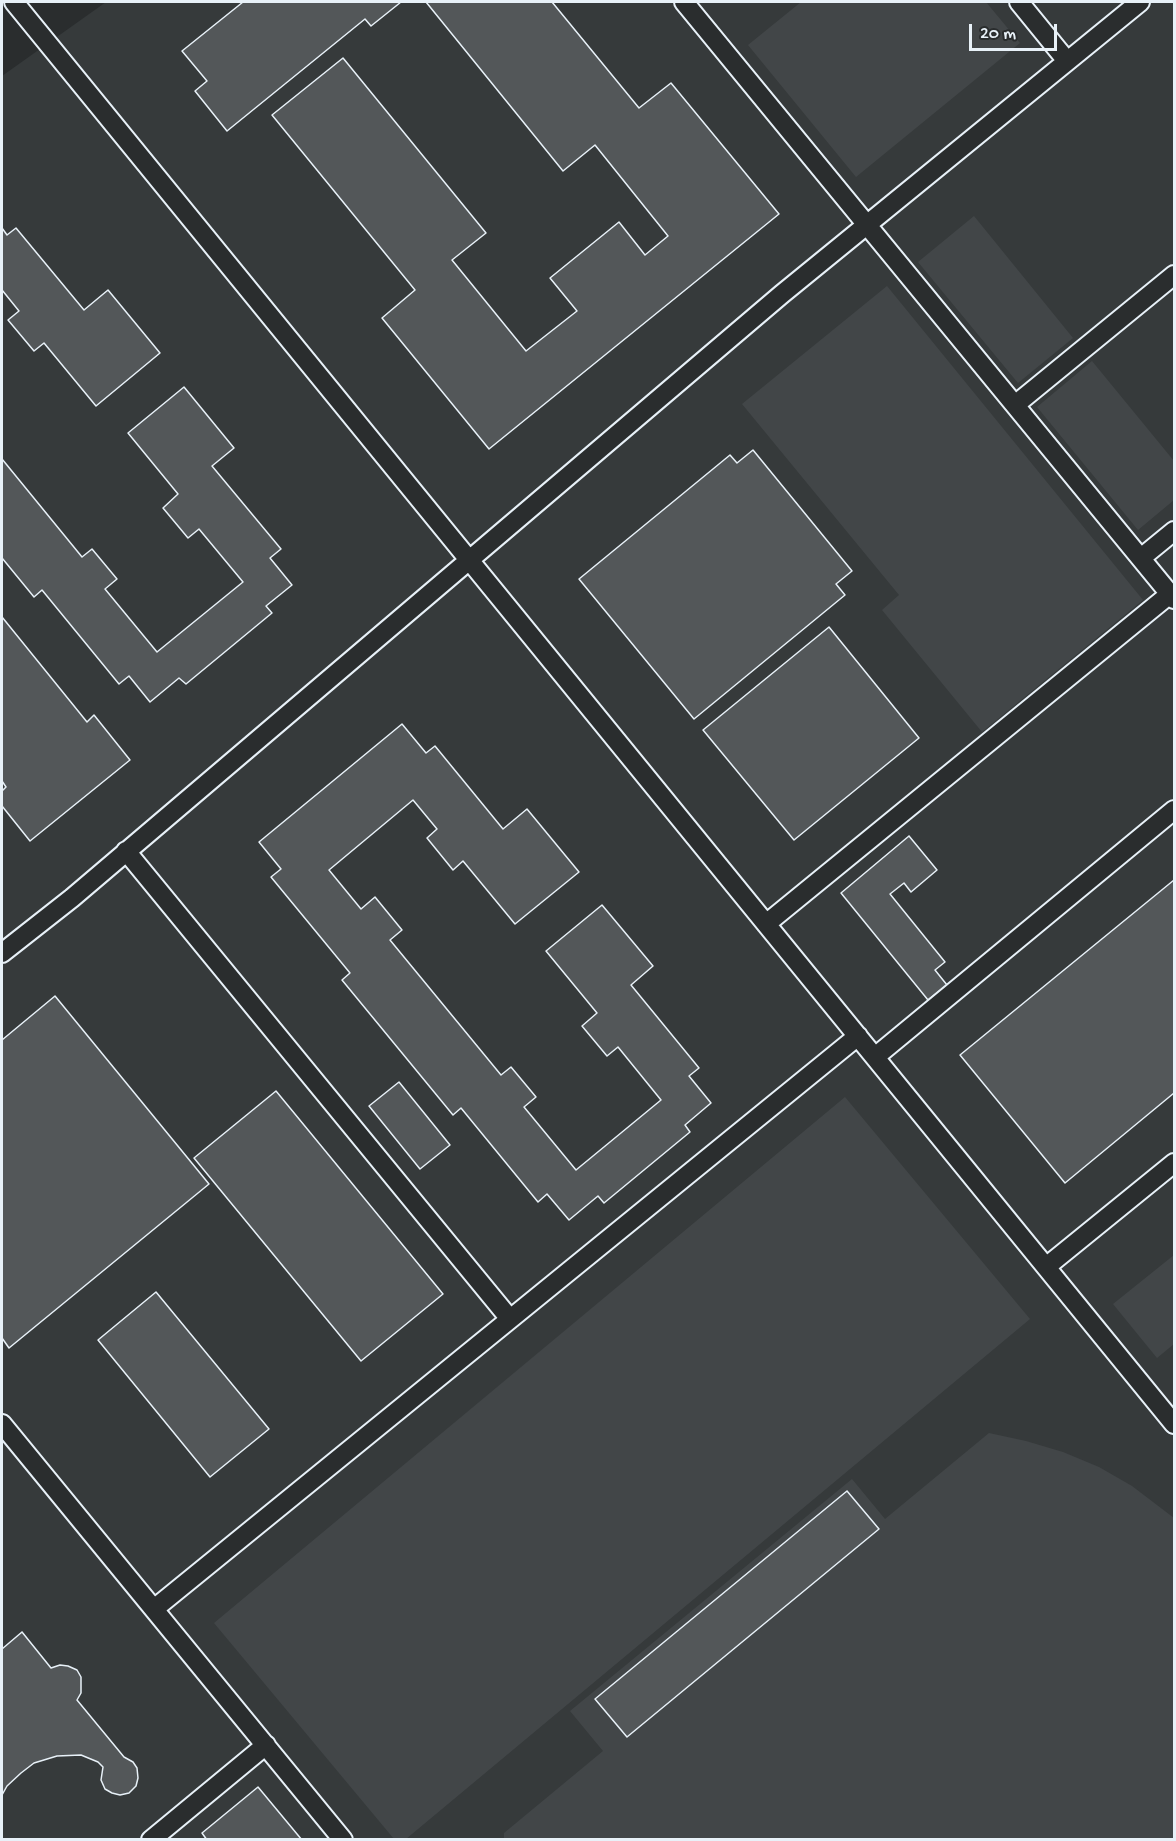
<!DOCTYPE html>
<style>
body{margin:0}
#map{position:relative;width:1176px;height:1841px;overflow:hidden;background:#2a2d2e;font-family:"Gochi Hand",sans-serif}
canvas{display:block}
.frame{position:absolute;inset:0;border:3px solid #e8f1f8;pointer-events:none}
.scale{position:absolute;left:969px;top:24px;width:88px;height:27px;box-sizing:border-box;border:3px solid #e8f1f8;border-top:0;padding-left:8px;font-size:18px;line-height:21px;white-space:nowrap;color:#e8f1f8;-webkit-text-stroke:4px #2a2d2e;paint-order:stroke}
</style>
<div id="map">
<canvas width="1176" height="1841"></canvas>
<div class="frame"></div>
<div class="scale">20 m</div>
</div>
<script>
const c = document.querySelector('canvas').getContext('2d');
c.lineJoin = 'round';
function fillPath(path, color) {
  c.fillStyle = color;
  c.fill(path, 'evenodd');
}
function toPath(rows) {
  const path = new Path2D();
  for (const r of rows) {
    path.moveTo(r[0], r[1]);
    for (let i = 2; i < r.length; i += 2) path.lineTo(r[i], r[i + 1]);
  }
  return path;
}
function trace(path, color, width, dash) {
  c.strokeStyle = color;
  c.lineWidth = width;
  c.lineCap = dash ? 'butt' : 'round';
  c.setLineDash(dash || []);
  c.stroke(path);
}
const built = toPath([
 [106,2,1174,2,1174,1839,2,1839,2,76]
]);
const green = toPath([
 [801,2,986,2,1020,43,856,177,748,45],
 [974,216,1073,338,1018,383,918,262],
 [887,286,1143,600,982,732,882,610,899,595,742,404],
 [1092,361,1174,461,1174,500,1138,530,1037,407],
 [845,1097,1030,1319,406,1839,394,1839,214,1623],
 [1174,1255,1174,1344,1157,1358,1113,1304],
 [989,1433,1026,1441,1063,1452,1099,1467,1132,1486,1174,1518,1174,1839,504,1840,504,1833,603,1751,570,1711,852,1479,885,1519]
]);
const building = toPath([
 [243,2,401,2,371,26,365,19,227,131,195,91,207,81,182,51,243,2],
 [426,2,552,2,639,108,671,83,779,214,489,449,382,318,415,290,272,115,343,58,486,233,452,260,526,351,577,311,550,278,619,222,645,255,668,236,595,145,563,171,426,2],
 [2,228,7,235,16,228,84,310,108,290,160,353,96,406,44,343,34,351,8,320,19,311,2,290,2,228],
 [184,387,234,448,212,466,281,549,270,558,292,585,266,606,272,613,186,684,179,678,150,702,129,676,119,684,42,590,34,597,2,558,2,459,82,557,92,549,117,579,105,589,157,652,243,582,199,529,188,538,163,508,178,494,128,433,184,387],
 [753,450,852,571,836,584,845,595,694,719,579,579,730,455,737,463,753,450],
 [2,617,87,722,94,715,130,760,30,841,2,806,2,791,6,787,2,781,2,617],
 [829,627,919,738,794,840,703,730,829,627],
 [402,724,426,753,435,746,503,829,527,809,579,872,515,924,463,861,453,870,427,838,437,829,413,800,329,870,361,909,375,897,402,930,390,940,501,1075,511,1067,536,1097,524,1107,576,1170,661,1100,618,1047,607,1056,582,1026,597,1013,546,951,602,905,653,966,631,985,699,1068,689,1076,711,1103,685,1125,690,1132,604,1203,598,1196,569,1220,547,1194,538,1202,461,1108,453,1115,342,980,350,973,271,877,281,869,259,842,402,724],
 [909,836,937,870,911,892,904,883,890,894,945,962,935,970,947,985,928,1000,841,893,909,836],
 [1174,880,1174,1093,1065,1183,960,1055,1174,880],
 [55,996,209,1184,9,1348,2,1338,2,1040,55,996],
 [399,1082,450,1145,420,1169,369,1106,399,1082],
 [276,1091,443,1294,361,1361,194,1158,276,1091],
 [156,1292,269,1429,210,1477,98,1340,156,1292],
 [847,1491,879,1529,627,1737,595,1699,847,1491],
 [22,1632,51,1668,60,1665,68,1666,77,1670,81,1677,81,1693,77,1700,124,1757,133,1762,137,1768,138,1778,136,1786,129,1793,120,1795,112,1793,105,1789,101,1780,103,1767,98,1762,81,1755,57,1756,34,1763,21,1773,7,1786,2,1795,2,1649,22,1632],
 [258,1787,302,1840,207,1840,202,1833,258,1787]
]);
const lane = toPath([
 [14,2,1174,1424],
 [684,2,1174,599],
 [1019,2,1067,61],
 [1015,405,1174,275],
 [1141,558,1174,531],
 [126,851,510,1319],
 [766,924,1170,594],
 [2,953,72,898,782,294,1140,2],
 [875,1057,1174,810],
 [1046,1267,1174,1163],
 [2,1424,343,1840],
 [154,1609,858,1036],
 [151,1840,266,1745]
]);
fillPath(built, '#363a3b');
fillPath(green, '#424648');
fillPath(building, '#535759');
trace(building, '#e8f1f8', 1.5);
trace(lane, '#e8f1f8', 22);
trace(lane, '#2a2d2e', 18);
</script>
